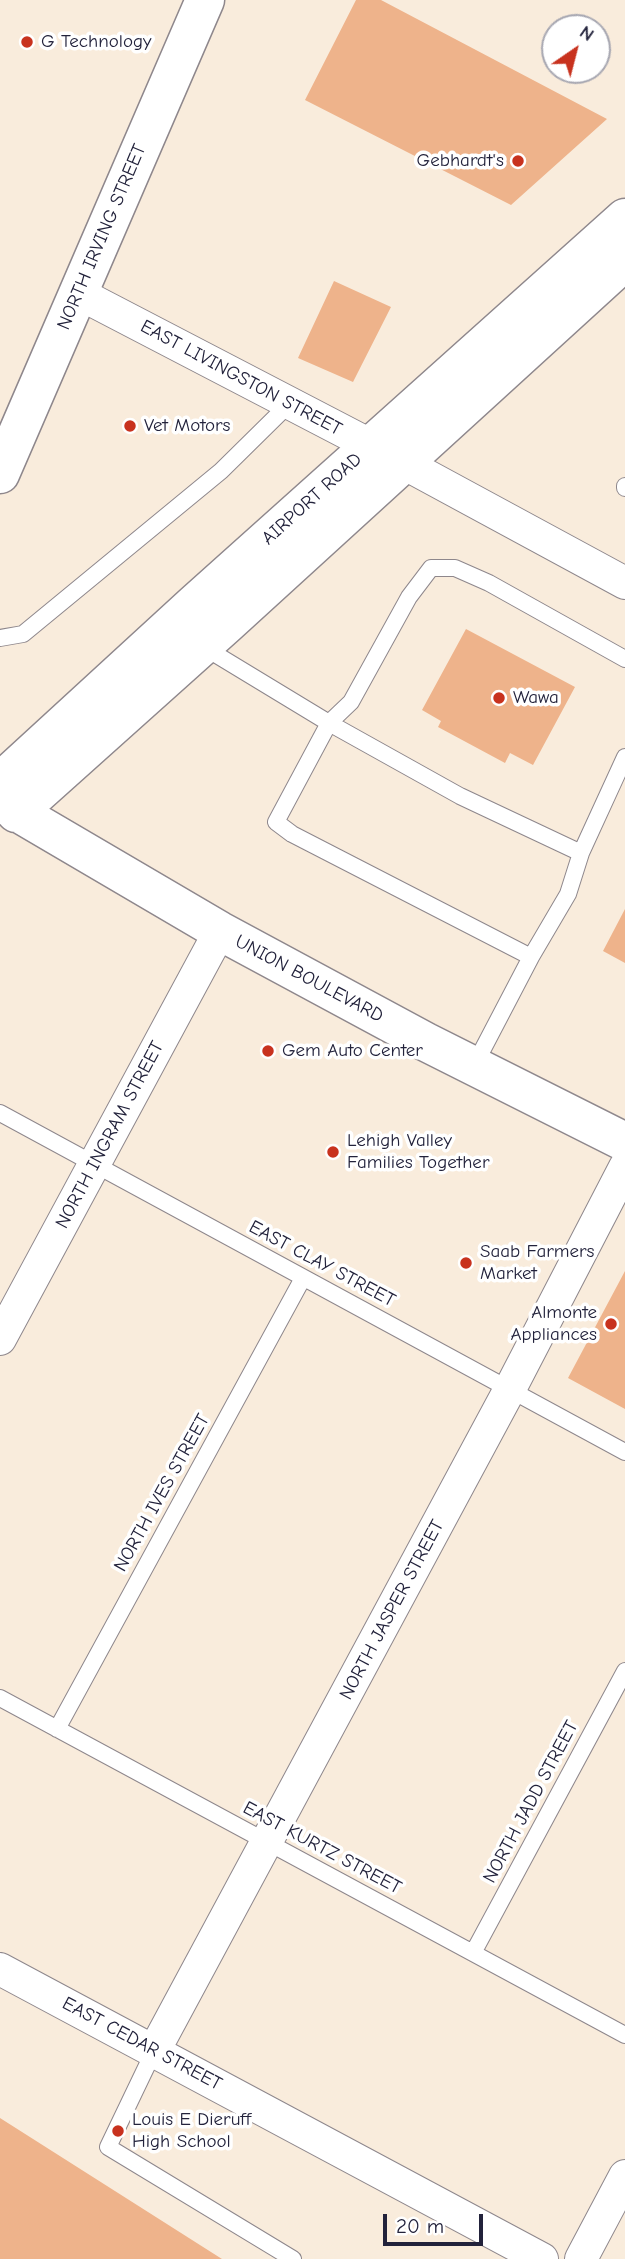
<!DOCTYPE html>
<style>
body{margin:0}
#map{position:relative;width:625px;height:2259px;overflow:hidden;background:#f9ecdc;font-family:"Comic Neue",sans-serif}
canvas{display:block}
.north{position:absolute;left:541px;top:14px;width:70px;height:70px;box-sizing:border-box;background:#fff;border:2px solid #a7a7b1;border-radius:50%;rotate:35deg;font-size:19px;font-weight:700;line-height:28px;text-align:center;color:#22223b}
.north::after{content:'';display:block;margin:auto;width:24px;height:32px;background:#c8321e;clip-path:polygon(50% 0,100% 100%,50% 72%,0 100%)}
.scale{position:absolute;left:383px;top:2214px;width:100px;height:32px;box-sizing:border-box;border:4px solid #22223b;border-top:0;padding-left:9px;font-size:21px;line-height:24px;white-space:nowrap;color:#22223b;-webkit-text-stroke:5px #fff;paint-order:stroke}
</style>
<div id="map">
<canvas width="625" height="2259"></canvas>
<div class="north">N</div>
<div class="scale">20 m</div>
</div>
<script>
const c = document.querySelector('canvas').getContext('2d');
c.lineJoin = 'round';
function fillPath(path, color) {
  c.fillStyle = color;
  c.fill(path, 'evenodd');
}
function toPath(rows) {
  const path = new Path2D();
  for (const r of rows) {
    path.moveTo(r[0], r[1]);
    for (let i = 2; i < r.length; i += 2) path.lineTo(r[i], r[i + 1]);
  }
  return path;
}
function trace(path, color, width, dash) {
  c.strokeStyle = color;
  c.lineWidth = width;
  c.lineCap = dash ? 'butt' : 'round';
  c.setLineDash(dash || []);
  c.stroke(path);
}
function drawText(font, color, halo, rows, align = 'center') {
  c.font = font + ' "Comic Neue",sans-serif';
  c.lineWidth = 7;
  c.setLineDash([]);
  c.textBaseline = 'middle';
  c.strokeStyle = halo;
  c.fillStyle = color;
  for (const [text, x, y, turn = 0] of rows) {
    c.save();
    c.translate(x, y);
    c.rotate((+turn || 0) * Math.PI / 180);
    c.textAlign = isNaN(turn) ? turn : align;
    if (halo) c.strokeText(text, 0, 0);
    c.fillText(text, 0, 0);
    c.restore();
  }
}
const building = toPath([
 [356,0,381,0,607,119,511,205,305,100],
 [334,281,391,307,353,382,298,358],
 [466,629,575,687,533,765,510,753,505,763,438,727,441,721,422,710],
 [625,909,625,963,603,951],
 [625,1271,625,1409,568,1378],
 [0,2118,222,2259,0,2259]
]);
const lane = toPath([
 [625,486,625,488],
 [0,638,23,634,221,471,289,404],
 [202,646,329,723,460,796,581,853],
 [531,957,292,834,276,822,329,723,351,702,409,597,431,568,455,568,489,583,625,659],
 [474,1066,531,957,568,894,581,853,625,757],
 [0,1113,625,1452],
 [0,1698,625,2035],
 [57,1729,303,1278],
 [473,1953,625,1671],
 [154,2051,108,2147,293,2259]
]);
const street = toPath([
 [78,293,372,446,625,583],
 [0,1339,220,931],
 [0,1969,542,2259],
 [154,2051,510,1389,625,1167],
 [581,2259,625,2176]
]);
const secondary = toPath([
 [0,474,205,0]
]);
const primary = toPath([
 [0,782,194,604,625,218],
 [0,802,220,931,426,1042,625,1142],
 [16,813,227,624,625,261]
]);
const markers = [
 [27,42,7,"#c8321e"],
 [518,161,7,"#c8321e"],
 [130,426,7,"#c8321e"],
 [499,698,7,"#c8321e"],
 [268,1051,7,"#c8321e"],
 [333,1152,7,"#c8321e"],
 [466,1263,7,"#c8321e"],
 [611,1324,7,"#c8321e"],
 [118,2131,7,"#c8321e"]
];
const poiNames = [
 ["G Technology",41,42],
 ["Gebhardt's",504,161,"right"],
 ["Vet Motors",144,426],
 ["Wawa",513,698],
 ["Gem Auto Center",282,1051],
 ["Lehigh Valley",347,1141],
 ["Families Together",347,1163],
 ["Saab Farmers",480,1252],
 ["Market",480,1274],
 ["Almonte",597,1313,"right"],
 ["Appliances",597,1335,"right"],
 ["Louis E Dieruff",132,2120],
 ["High School",132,2142]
];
const streetNames = [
 ["NORTH IRVING STREET",102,237,-67],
 ["EAST LIVINGSTON STREET",241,378,28],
 ["AIRPORT ROAD",312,499,-42],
 ["UNION BOULEVARD",309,979,28],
 ["NORTH INGRAM STREET",110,1135,-62],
 ["EAST CLAY STREET",322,1264,28],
 ["NORTH IVES STREET",162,1493,-61],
 ["NORTH JASPER STREET",392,1610,-62],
 ["NORTH JADD STREET",531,1802,-62],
 ["EAST KURTZ STREET",322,1848,28],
 ["EAST CEDAR STREET",142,2044,28]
];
fillPath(building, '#eeb38b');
trace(lane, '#8e878c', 18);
trace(street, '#8e878c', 34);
trace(secondary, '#8e878c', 41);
trace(primary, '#8e878c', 41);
trace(lane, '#fff', 16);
trace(street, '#fff', 32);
trace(secondary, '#fff', 38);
trace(primary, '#fff', 38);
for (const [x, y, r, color] of markers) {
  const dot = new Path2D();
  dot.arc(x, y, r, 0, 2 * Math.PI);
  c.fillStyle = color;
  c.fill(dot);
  trace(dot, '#fff', 2.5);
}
drawText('19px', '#22223b', '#fff', poiNames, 'left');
drawText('19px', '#22223b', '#fff', streetNames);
</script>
